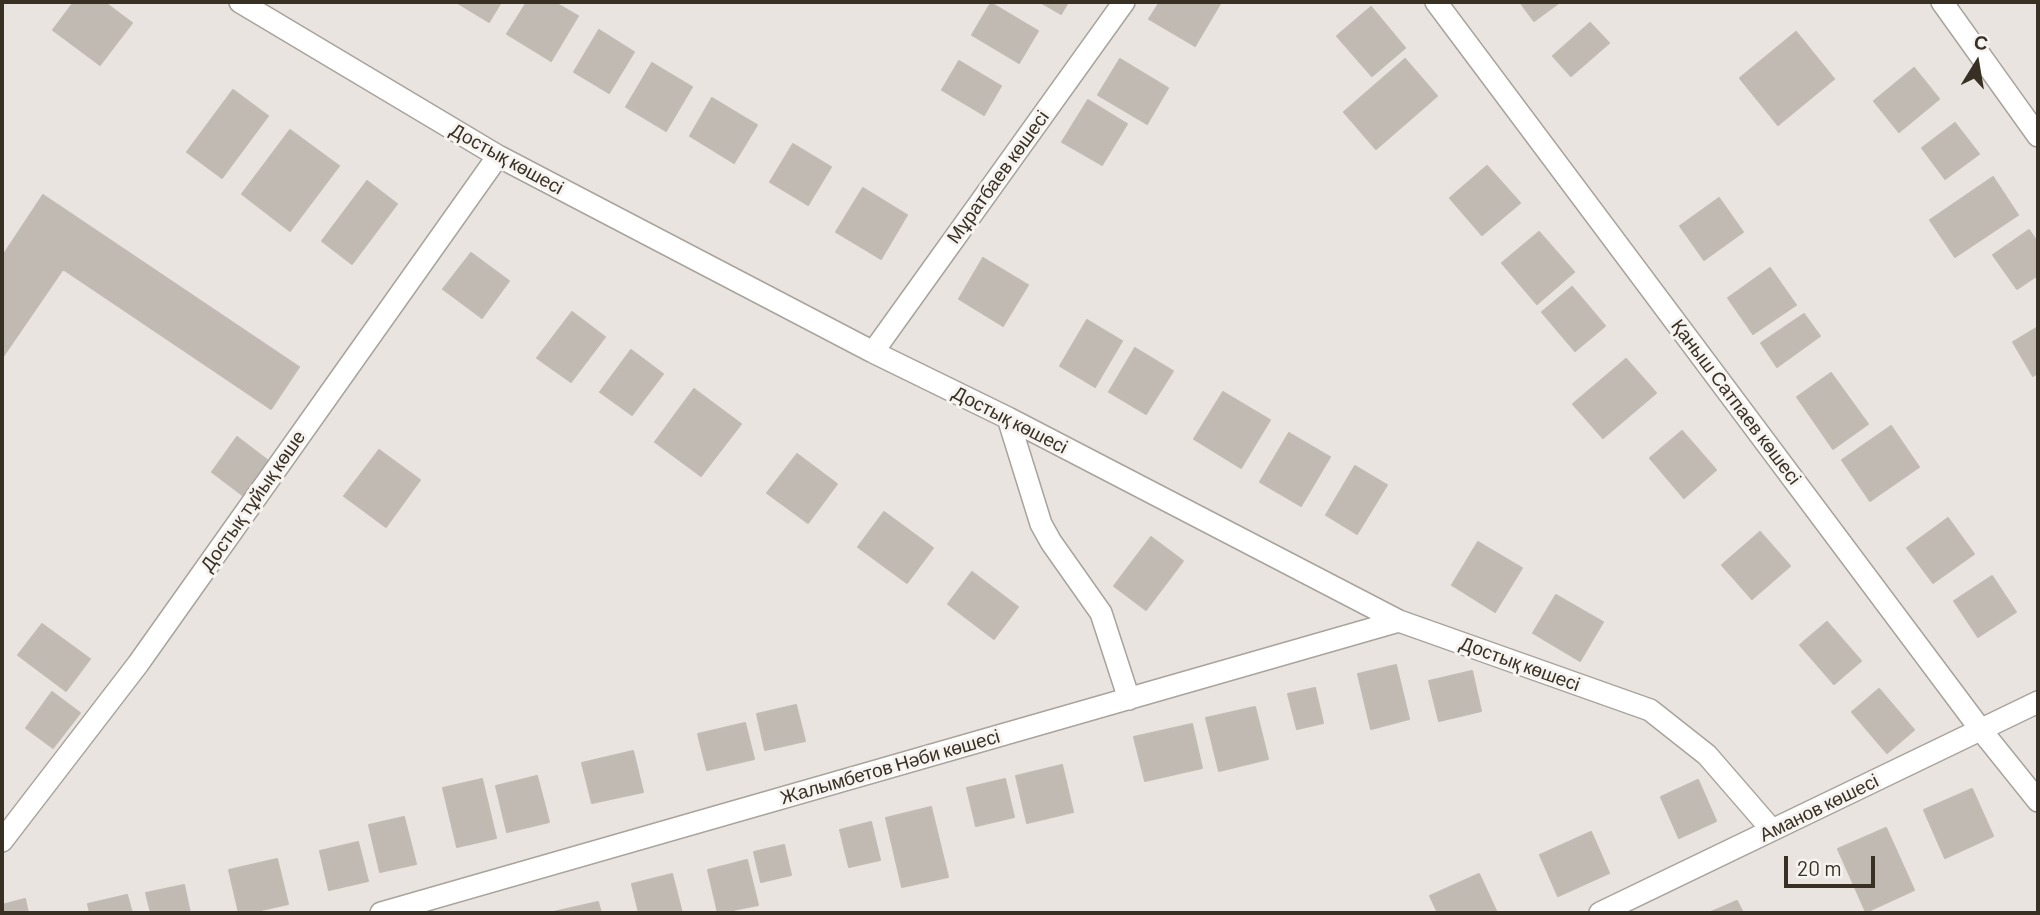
<!DOCTYPE html>
<meta charset="utf-8">
<style>
body{margin:0}
#map{position:relative;width:2040px;height:915px;overflow:hidden;background:#e9e4e0;font-family:Barlow,sans-serif}
canvas{display:block}
.frame{position:absolute;inset:0;border:4px solid #383023;pointer-events:none}
.north{position:absolute;left:1942px;top:28px;width:70px;height:70px;-webkit-text-stroke:5px #f6f3f0;paint-order:stroke;rotate:11deg;font-size:19px;font-weight:700;line-height:28px;text-align:center;color:#383023}
.north::after{content:'';display:block;margin:auto;width:24px;height:32px;background:#383023;clip-path:polygon(50% 0,100% 100%,50% 72%,0 100%)}
.scale{position:absolute;left:1784px;top:856px;width:91px;height:32px;box-sizing:border-box;border:4px solid #383023;border-top:0;padding-left:9px;font-size:21px;line-height:24px;white-space:nowrap;color:#383023;-webkit-text-stroke:5px #f6f3f0;paint-order:stroke}
</style>
<div id="map">
<canvas width="2040" height="915"></canvas>
<div class="frame"></div>
<div class="north">С</div>
<div class="scale">20 m</div>
</div>
<script>
const c = document.querySelector('canvas').getContext('2d');
c.lineJoin = 'round';
function fillPath(path, color) {
  c.fillStyle = color;
  c.fill(path, 'evenodd');
}
function toPath(rows) {
  const path = new Path2D();
  for (const r of rows) {
    path.moveTo(r[0], r[1]);
    for (let i = 2; i < r.length; i += 2) path.lineTo(r[i], r[i + 1]);
  }
  return path;
}
function trace(path, color, width, dash) {
  c.strokeStyle = color;
  c.lineWidth = width;
  c.lineCap = dash ? 'butt' : 'round';
  c.setLineDash(dash || []);
  c.stroke(path);
}
function drawText(font, color, halo, rows, align = 'center') {
  c.font = font + ' Barlow,sans-serif';
  c.lineWidth = 6;
  c.setLineDash([]);
  c.textBaseline = 'middle';
  c.strokeStyle = halo;
  c.fillStyle = color;
  for (const [text, x, y, turn = 0] of rows) {
    c.save();
    c.translate(x, y);
    c.rotate((+turn || 0) * Math.PI / 180);
    c.textAlign = isNaN(turn) ? turn : align;
    if (halo) c.strokeText(text, 0, 0);
    c.fillText(text, 0, 0);
    c.restore();
  }
}
const building = toPath([
 [74,2,104,2,132,23,100,65,53,30,74,2],
 [456,2,501,2,489,22,456,2],
 [527,2,554,2,578,16,551,61,507,34,527,2],
 [1040,2,1068,2,1061,14,1040,2],
 [1160,2,1221,2,1195,46,1149,19,1160,2],
 [1520,2,1560,2,1534,21,1520,2],
 [991,3,1038,31,1019,63,972,35,991,3],
 [1371,7,1405,48,1372,76,1337,36,1371,7],
 [1590,23,1609,43,1571,76,1553,56,1590,23],
 [599,30,634,52,609,93,574,72,599,30],
 [1796,32,1834,79,1778,125,1740,78,1796,32],
 [1120,59,1168,88,1147,124,1098,95,1120,59],
 [1405,59,1437,96,1376,149,1344,112,1405,59],
 [959,61,1001,86,984,115,942,90,959,61],
 [652,63,692,87,666,131,626,107,652,63],
 [1914,68,1939,99,1899,132,1874,101,1914,68],
 [233,90,268,116,222,178,187,152,233,90],
 [712,98,757,125,734,163,690,136,712,98],
 [1088,100,1127,124,1102,165,1062,142,1088,100],
 [1955,123,1979,154,1945,179,1922,148,1955,123],
 [290,130,339,166,290,231,242,194,290,130],
 [793,144,831,167,808,205,770,182,793,144],
 [1487,166,1520,203,1482,235,1450,198,1487,166],
 [1993,177,2018,215,1955,257,1930,220,1993,177],
 [367,181,397,204,352,264,322,241,367,181],
 [863,188,907,215,881,259,836,232,863,188],
 [43,195,299,367,271,409,63,269,2,358,2,257,43,195],
 [1719,198,1743,232,1704,260,1680,226,1719,198],
 [2029,230,2038,243,2038,275,2017,289,1993,255,2029,230],
 [1539,232,1574,272,1537,304,1502,263,1539,232],
 [471,253,509,281,482,318,443,289,471,253],
 [983,258,1028,285,1003,326,959,299,983,258],
 [1770,268,1796,305,1753,334,1728,298,1770,268],
 [1572,287,1605,326,1575,351,1542,312,1572,287],
 [572,312,605,337,571,382,537,358,572,312],
 [1804,314,1820,336,1777,367,1761,343,1804,314],
 [1087,320,1122,341,1095,387,1060,366,1087,320],
 [2038,327,2038,373,2033,376,2013,342,2038,327],
 [1135,348,1173,371,1146,414,1109,392,1135,348],
 [631,350,663,374,632,415,600,392,631,350],
 [1626,359,1656,393,1603,438,1573,404,1626,359],
 [1831,373,1868,424,1833,449,1797,397,1831,373],
 [694,389,741,424,701,476,655,442,694,389],
 [1223,392,1270,420,1241,468,1194,439,1223,392],
 [1891,426,1919,467,1870,501,1842,460,1891,426],
 [1682,431,1716,470,1684,498,1650,458,1682,431],
 [1289,433,1330,457,1301,506,1260,482,1289,433],
 [237,437,271,463,245,497,212,472,237,437],
 [379,450,420,480,386,527,344,496,379,450],
 [797,454,837,484,808,523,767,493,797,454],
 [1355,466,1387,485,1357,534,1326,515,1355,466],
 [884,512,933,548,907,583,858,547,884,512],
 [1948,518,1974,554,1933,583,1907,548,1948,518],
 [1760,532,1790,566,1752,599,1722,565,1760,532],
 [1151,537,1183,561,1146,610,1114,586,1151,537],
 [1478,542,1522,568,1495,612,1452,585,1478,542],
 [972,572,1018,607,994,639,948,604,972,572],
 [1992,576,2016,612,1978,637,1954,601,1992,576],
 [1556,595,1603,622,1580,661,1533,633,1556,595],
 [1827,622,1861,661,1834,684,1800,645,1827,622],
 [42,624,90,659,66,691,18,655,42,624],
 [1396,665,1409,719,1371,729,1358,674,1396,665],
 [1472,671,1481,711,1439,721,1429,681,1472,671],
 [1315,688,1323,723,1297,729,1288,694,1315,688],
 [1879,689,1914,730,1887,753,1852,712,1879,689],
 [52,692,80,713,53,748,26,728,52,692],
 [796,705,805,741,765,750,757,714,796,705],
 [1255,707,1268,759,1219,771,1206,718,1255,707],
 [745,723,754,759,707,770,698,734,745,723],
 [1192,724,1202,768,1145,781,1134,737,1192,724],
 [633,751,643,792,592,803,582,763,633,751],
 [1062,765,1073,812,1027,823,1016,776,1062,765],
 [537,776,549,822,507,832,496,786,537,776],
 [482,779,496,838,457,847,443,788,482,779],
 [1005,779,1014,817,976,826,967,788,1005,779],
 [1698,780,1716,821,1679,838,1661,797,1698,780],
 [1972,789,1993,836,1945,858,1924,810,1972,789],
 [931,807,948,877,902,887,886,818,931,807],
 [404,817,416,864,380,872,369,825,404,817],
 [871,822,880,860,849,867,840,830,871,822],
 [1886,828,1914,890,1866,912,1838,849,1886,828],
 [1591,832,1609,873,1558,896,1540,855,1591,832],
 [358,842,368,881,329,890,320,851,358,842],
 [784,845,791,875,761,882,754,852,784,845],
 [277,859,288,904,248,913,239,913,229,870,277,859],
 [747,860,758,905,718,913,708,870,747,860],
 [672,874,682,913,639,913,632,884,672,874],
 [1479,874,1497,913,1438,913,1430,896,1479,874],
 [184,885,190,913,151,913,146,893,184,885],
 [127,895,132,913,90,913,88,904,127,895],
 [25,899,28,913,2,913,2,905,25,899],
 [1737,901,1743,913,1709,913,1737,901],
 [598,902,601,913,549,913,598,902]
]);
const minor = toPath([
 [240,2,498,156,873,352,1008,418,1399,621,1650,710,1707,755,1772,830],
 [1436,2,1981,730,2038,801],
 [1942,2,2038,136],
 [873,352,1124,2],
 [1008,418,1041,524,1051,542,1101,613,1129,699],
 [2,841,138,664,498,156],
 [381,913,1399,621],
 [1600,913,2038,702]
]);
const streetNames = [
 ["Достық көшесі",507,159,29],
 ["Мұратбаев көшесі",998,177,-54],
 ["Қаныш Сатпаев көшесі",1736,402,53],
 ["Достық көшесі",1010,420,27],
 ["Достық тұйық көше",253,501,-55],
 ["Достық көшесі",1520,664,20],
 ["Жалымбетов Нәби көшесі",890,767,-16],
 ["Аманов көшесі",1819,808,-26]
];
fillPath(building, '#c1bab3');
trace(building, '#c2bbb3', 2);
trace(minor, '#a9a39c', 24);
trace(minor, '#fff', 21);
drawText('19px', '#383023', '#f6f3f0', streetNames);
</script>
